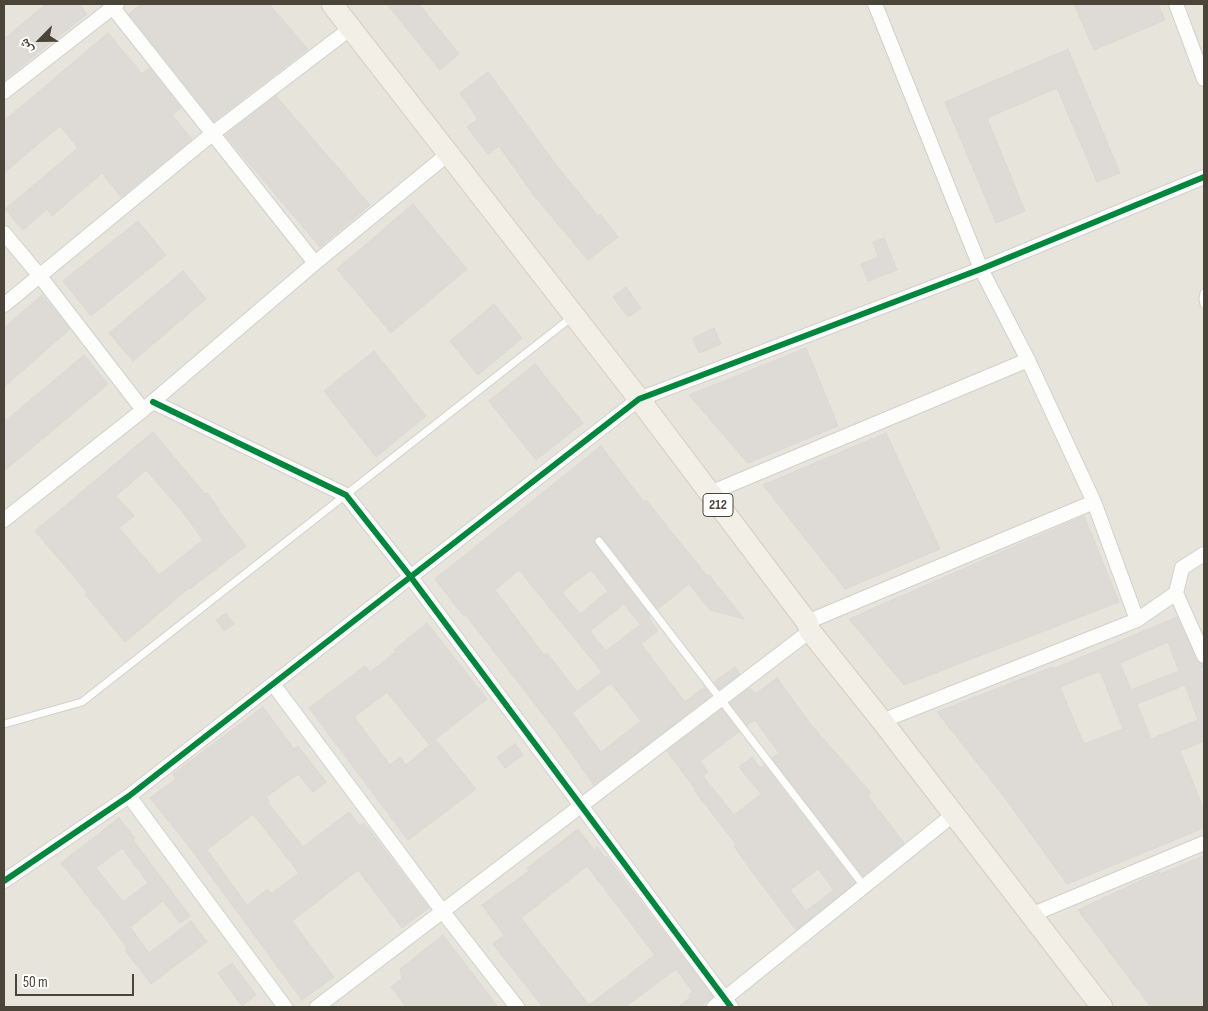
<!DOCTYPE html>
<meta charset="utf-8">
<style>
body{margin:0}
#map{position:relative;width:1208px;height:1011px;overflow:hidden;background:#f4f2ee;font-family:"Sofia Sans Condensed","Noto Naskh Arabic",sans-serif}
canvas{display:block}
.frame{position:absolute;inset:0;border:5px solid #4b4439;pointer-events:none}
.north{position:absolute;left:15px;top:15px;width:50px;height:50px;-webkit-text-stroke:4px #fff;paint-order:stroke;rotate:247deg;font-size:14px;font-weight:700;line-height:20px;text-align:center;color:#4b4439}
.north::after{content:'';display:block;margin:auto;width:18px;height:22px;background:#4b4439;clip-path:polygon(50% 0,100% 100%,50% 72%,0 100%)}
.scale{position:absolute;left:15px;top:974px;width:119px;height:22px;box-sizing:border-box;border:2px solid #4b4439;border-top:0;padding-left:6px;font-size:15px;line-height:18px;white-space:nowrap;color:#4b4439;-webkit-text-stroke:4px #fff;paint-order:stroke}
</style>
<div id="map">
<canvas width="1208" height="1011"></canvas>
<div class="frame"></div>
<div class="north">ش</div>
<div class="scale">50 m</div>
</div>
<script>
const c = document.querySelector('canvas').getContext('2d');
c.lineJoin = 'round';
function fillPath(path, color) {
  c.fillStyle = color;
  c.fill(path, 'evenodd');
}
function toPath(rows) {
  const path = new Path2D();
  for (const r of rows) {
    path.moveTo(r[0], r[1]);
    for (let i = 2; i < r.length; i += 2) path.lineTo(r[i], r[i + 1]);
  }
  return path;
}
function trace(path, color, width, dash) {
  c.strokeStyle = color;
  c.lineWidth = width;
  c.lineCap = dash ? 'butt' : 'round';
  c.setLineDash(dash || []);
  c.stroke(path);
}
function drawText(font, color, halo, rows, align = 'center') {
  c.font = font + ' "Sofia Sans Condensed",sans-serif';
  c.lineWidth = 4;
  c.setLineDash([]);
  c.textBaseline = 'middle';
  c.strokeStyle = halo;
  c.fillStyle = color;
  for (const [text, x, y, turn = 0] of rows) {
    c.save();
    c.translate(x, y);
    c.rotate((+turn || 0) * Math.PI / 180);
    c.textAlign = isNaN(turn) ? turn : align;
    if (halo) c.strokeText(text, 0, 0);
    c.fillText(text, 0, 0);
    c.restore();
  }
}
const residential = toPath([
 [4,4,1204,4,1204,1007,4,1007]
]);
const building = toPath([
 [46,4,79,4,87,14,4,80,4,39,46,4],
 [141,4,269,4,308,49,214,121,129,14,141,4],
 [387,4,419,4,459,54,440,70,387,4],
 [1074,4,1158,4,1165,20,1094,50,1074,4],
 [108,33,142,74,149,68,181,108,172,115,192,139,121,197,102,173,52,216,47,209,23,230,5,209,78,148,60,126,4,173,4,121,108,33],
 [1068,49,1120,173,1097,182,1057,88,987,118,1025,211,996,223,945,102,1068,49],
 [488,72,560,170,598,216,600,214,618,237,588,260,532,193,499,146,488,154,467,127,478,119,460,93,488,72],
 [276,96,370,205,320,247,225,135,276,96],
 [413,204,467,269,391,333,337,269,413,204],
 [138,221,166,255,91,316,63,281,138,221],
 [884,238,897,270,868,281,861,264,878,257,873,242,884,238],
 [183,271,206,299,133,361,109,333,183,271],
 [626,287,641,308,628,317,613,297,626,287],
 [42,295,70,329,4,387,4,328,42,295],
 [494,304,522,338,478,375,450,341,494,304],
 [714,328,721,344,699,353,693,338,714,328],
 [806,348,838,426,748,463,689,395,806,348],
 [374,351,426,416,376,457,324,391,374,351],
 [84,355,108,384,4,471,4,422,84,355],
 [535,364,583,423,536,460,489,401,535,364],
 [153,432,205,494,207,493,219,509,218,510,246,546,190,589,189,588,125,642,85,594,87,592,35,531,153,432],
 [146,470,182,511,203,540,159,575,119,528,134,516,116,496,146,470],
 [886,433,940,549,845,589,763,485,886,433],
 [601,446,644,502,646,500,707,576,709,575,744,619,710,610,689,584,658,609,603,538,599,536,595,537,594,541,595,544,650,616,640,624,624,604,590,631,606,651,649,618,658,631,641,644,685,702,703,688,705,688,711,696,594,785,555,730,465,614,463,615,435,579,601,446],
 [519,570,602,672,577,692,547,653,544,655,495,590,519,570],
 [591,570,608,591,580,614,562,592,591,570],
 [611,683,641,721,601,752,572,713,611,683],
 [1084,516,1119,602,904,685,849,619,1084,516],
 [226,613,234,624,224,631,216,620,226,613],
 [1177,617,1196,660,1199,663,1204,665,1204,667,1200,668,1204,680,1204,741,1180,751,1204,810,1204,828,1067,884,1005,798,937,712,1052,667,1053,669,1177,617],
 [1168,642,1179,671,1131,690,1120,663,1168,642],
 [1100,671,1123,729,1084,744,1060,687,1100,671],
 [1185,685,1198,720,1151,739,1137,704,1185,685],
 [427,623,487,699,429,744,387,692,354,717,390,765,400,757,406,765,436,740,476,789,408,840,309,708,365,666,370,672,396,652,394,650,427,623],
 [735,667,740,674,719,689,714,682,735,667],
 [777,678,812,726,871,793,868,796,904,843,863,876,772,758,779,753,755,720,747,725,730,703,750,688,755,694,777,678],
 [263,707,294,749,298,746,326,782,313,792,298,774,266,797,270,801,268,803,303,847,349,812,360,826,364,823,429,908,402,928,358,870,292,921,334,977,302,1000,191,849,150,798,176,779,173,774,263,707],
 [253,814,299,873,271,894,268,889,247,905,207,850,253,814],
 [722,709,739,732,700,761,708,772,703,776,734,815,761,794,739,767,752,757,760,768,764,765,855,883,796,930,750,869,734,846,736,844,694,790,695,789,667,751,722,709],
 [818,869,834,890,806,911,790,890,818,869],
 [515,744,523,755,505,768,497,757,515,744],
 [119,818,135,838,133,840,190,916,180,923,163,901,130,927,149,953,191,921,207,942,151,984,125,950,127,948,105,918,61,863,119,818],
 [122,848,148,883,123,902,96,868,122,848],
 [578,829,594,850,597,847,605,857,606,856,713,997,700,1007,678,1007,691,997,689,994,693,992,676,969,625,1007,543,1007,493,944,504,935,482,905,529,871,527,868,578,829],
 [587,866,655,955,589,1005,521,918,587,866],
 [1204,856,1204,1007,1151,1007,1078,910,1159,872,1160,874,1204,856],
 [443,935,498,1007,406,1007,391,987,402,978,400,969,443,935],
 [232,963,256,995,242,1006,218,973,232,963]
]);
const service = toPath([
 [1204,293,1203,299,1204,304],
 [599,541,864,886],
 [4,724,82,702,572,317]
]);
const minor = toPath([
 [110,4,315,263],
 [875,4,981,269,1028,360,1094,502,1137,620],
 [1176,4,1204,79],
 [4,92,117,4],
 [4,233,39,275,143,410],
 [4,305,212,134,351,28],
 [153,402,346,495,410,576,731,1007],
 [710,493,1028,360],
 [4,520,143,410,315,263,448,154],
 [1176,593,1204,656],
 [807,622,1094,502],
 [273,684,443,912,517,1007],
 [882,721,1137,620,1176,593,1182,568,1204,554],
 [129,796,285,1007],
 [4,881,129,796,639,399,981,269,1204,177],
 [1031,915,1204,843],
 [317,1007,810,631],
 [714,1007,954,814]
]);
const primary = toPath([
 [332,4,639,399,807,622,810,631,882,721,1102,1007]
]);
const cycleway = toPath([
 [153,402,346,495,410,576,731,1007],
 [4,881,129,796,639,399,981,269,1204,177]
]);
const shields = [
 [718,505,30]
];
const shieldNames = [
 ["212",718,505]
];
fillPath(residential, '#e7e4dc');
fillPath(building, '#dedbd6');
trace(building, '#dcd9d4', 1);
trace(service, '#d2d0cb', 9);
trace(minor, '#d2d0cb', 16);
trace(primary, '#d6cebb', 23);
trace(service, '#fdfdfc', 7);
trace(minor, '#fdfdfc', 14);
trace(primary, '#f2efe6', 21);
trace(cycleway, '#00873e', 6);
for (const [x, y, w] of shields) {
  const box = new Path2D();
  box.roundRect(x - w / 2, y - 11.5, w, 23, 4);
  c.fillStyle = '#fff';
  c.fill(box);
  trace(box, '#4b4439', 1);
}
drawText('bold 14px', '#4b4439', null, shieldNames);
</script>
